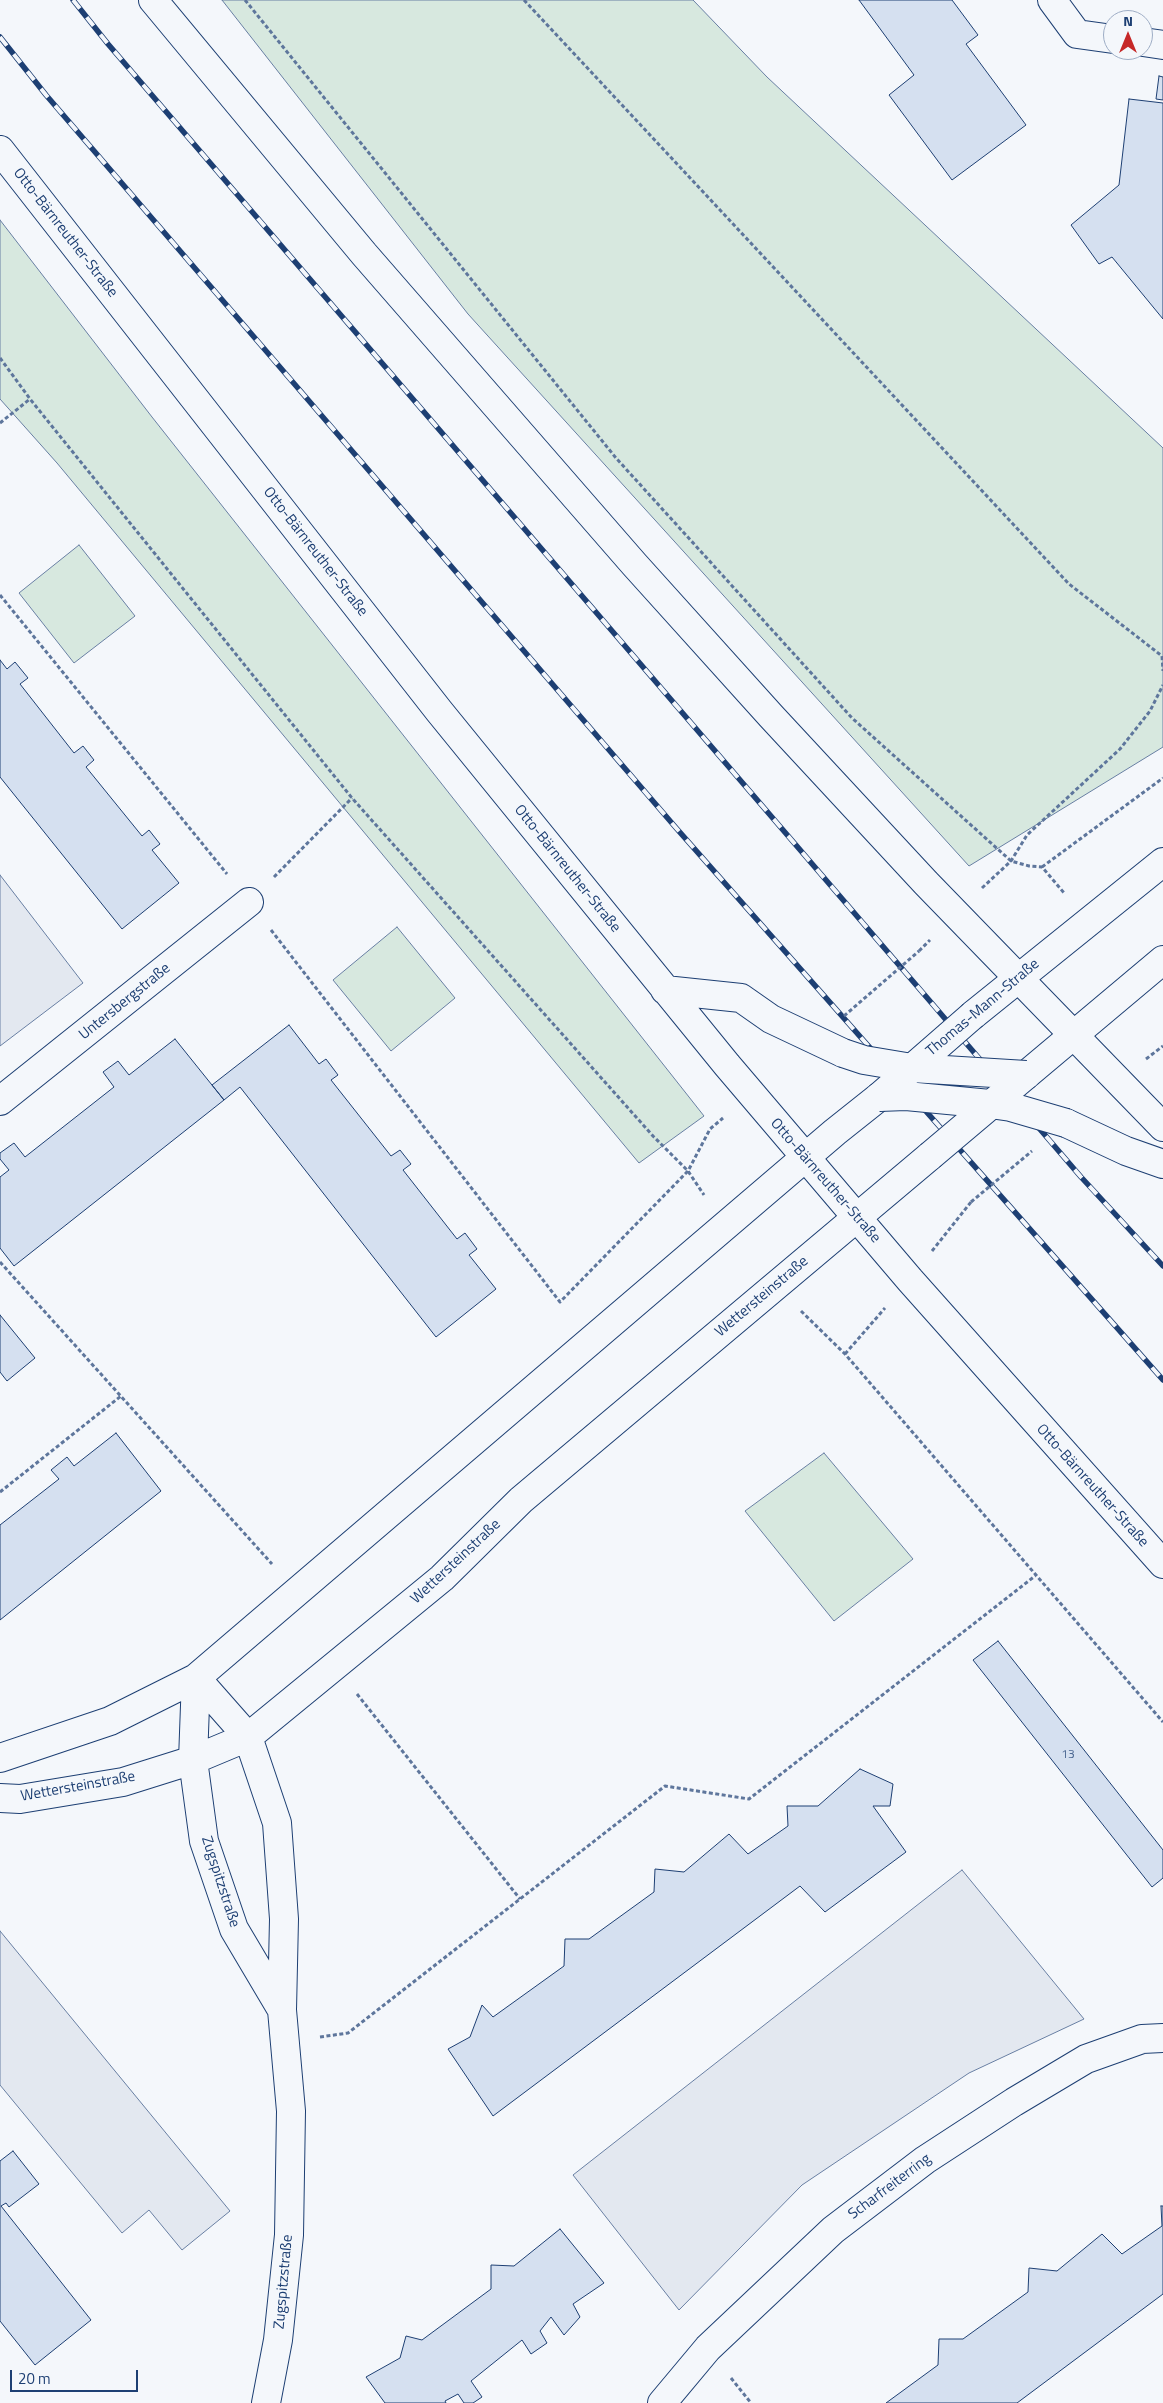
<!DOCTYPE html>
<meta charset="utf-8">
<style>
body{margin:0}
#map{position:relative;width:1163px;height:2403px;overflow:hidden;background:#f4f7fb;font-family:"Titillium Web",sans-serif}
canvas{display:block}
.north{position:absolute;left:1103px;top:10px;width:50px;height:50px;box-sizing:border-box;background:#f4f7fb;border:1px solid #9eadc5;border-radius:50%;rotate:0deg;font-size:14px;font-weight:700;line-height:20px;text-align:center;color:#1d3f73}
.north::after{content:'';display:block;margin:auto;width:18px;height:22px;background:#c62828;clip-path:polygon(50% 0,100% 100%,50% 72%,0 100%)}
.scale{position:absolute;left:10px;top:2370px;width:128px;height:22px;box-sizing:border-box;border:2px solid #1d3f73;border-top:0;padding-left:6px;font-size:15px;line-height:18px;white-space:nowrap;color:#1d3f73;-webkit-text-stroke:4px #f4f7fb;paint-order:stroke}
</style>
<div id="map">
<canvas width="1163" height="2403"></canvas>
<div class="north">N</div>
<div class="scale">20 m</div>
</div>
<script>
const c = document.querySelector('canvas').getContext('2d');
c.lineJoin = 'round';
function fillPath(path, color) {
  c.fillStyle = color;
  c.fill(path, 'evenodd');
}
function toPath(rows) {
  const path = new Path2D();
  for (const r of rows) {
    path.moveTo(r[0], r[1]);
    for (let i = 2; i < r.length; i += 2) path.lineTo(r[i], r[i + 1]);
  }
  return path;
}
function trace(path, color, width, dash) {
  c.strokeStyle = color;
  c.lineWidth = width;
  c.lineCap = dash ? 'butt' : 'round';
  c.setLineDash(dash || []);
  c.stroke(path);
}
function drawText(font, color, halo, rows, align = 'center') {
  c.font = font + ' "Titillium Web",sans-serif';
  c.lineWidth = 4;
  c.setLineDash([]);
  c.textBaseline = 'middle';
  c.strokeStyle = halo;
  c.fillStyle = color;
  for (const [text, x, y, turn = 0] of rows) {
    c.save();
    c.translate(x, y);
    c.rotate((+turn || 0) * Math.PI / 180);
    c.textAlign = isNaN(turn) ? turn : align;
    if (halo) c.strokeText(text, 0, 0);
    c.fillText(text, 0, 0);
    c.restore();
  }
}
const green = toPath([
 [222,0,693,0,767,77,1163,448,1163,747,969,866,468,314,222,0],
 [0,220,152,417,704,1116,639,1163,57,463,0,399,0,220],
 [79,545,135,616,74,663,19,593,79,545],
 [397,927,455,998,391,1051,333,980,397,927],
 [824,1453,913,1559,834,1621,745,1511,824,1453]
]);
const parking = toPath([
 [0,875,83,983,0,1046,0,875],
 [962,1870,1084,2019,969,2073,802,2185,679,2310,573,2175,962,1870],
 [0,1931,230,2211,182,2250,149,2210,122,2233,0,2085,0,1931]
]);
const building = toPath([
 [859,0,952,0,978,35,966,44,1026,125,952,180,889,95,914,75,859,0],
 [1159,76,1163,77,1163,100,1156,99,1159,76],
 [1129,99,1163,103,1163,319,1112,257,1099,264,1071,225,1119,185,1129,99],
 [0,660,7,669,15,662,28,678,20,684,74,753,83,746,94,760,86,767,142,836,149,830,160,844,152,850,179,883,122,929,0,777,0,660],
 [289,1025,319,1064,326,1059,338,1075,331,1080,391,1156,400,1150,411,1164,403,1170,457,1239,465,1233,477,1249,469,1255,496,1289,436,1337,240,1087,224,1100,212,1085,289,1025],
 [175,1039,224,1100,14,1266,0,1248,0,1177,9,1170,0,1159,0,1153,14,1143,25,1157,114,1087,103,1072,118,1061,129,1075,175,1039],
 [0,1315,35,1358,7,1381,0,1372,0,1315],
 [116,1433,161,1491,0,1620,0,1525,59,1479,51,1470,67,1457,74,1466,116,1433],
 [998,1641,1163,1850,1163,1878,1152,1887,973,1660,998,1641],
 [860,1769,893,1784,890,1806,873,1806,906,1852,825,1912,800,1886,493,2116,448,2049,470,2037,482,2005,493,2017,564,1966,565,1939,589,1939,654,1892,655,1869,684,1872,729,1834,748,1854,788,1826,787,1806,818,1806,860,1769],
 [13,2151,39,2184,9,2207,6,2203,1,2206,91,2320,35,2365,0,2321,0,2161,13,2151],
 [1161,2206,1163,2206,1163,2294,1017,2403,886,2403,938,2365,939,2339,963,2339,1028,2292,1029,2268,1057,2271,1102,2234,1122,2254,1162,2226,1161,2206],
 [560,2229,604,2283,573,2304,580,2317,564,2335,551,2317,540,2331,547,2343,531,2354,522,2340,471,2381,482,2397,473,2403,464,2403,458,2394,445,2401,446,2403,385,2403,366,2377,400,2358,406,2336,422,2340,491,2289,491,2265,514,2266,560,2229]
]);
const path = toPath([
 [245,0,616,458,852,718,1011,861,1029,866,1042,867,1065,894],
 [524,0,1069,584,1162,656,1163,671],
 [0,358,30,399,352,798,653,1136,688,1171,704,1195],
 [0,423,30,399],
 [0,595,227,874],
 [1042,867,1163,778],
 [274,877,352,798],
 [982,888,1011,861,1027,835,1120,749,1150,711,1163,685],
 [271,930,560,1302,688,1171,710,1129,723,1118],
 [919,951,930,940],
 [1146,1059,1163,1046],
 [932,1251,971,1202],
 [0,1262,272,1564],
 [801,1311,845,1354,1163,1722],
 [845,1354,885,1308],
 [0,1492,121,1396],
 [357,1694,520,1899],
 [320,2037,348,2033,665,1786,749,1799,1035,1576],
 [731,2378,751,2403]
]);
const street = toPath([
 [1052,0,1077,34,1113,39],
 [1143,42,1163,45],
 [973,1015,1163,862],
 [1026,1075,1163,960],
 [0,1101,249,902],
 [196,1678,248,1737,277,1823,284,1919,282,2010,291,2111,289,2235,278,2340,266,2403],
 [196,1678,193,1760,204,1841,234,1929,282,2010],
 [0,1758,110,1721,196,1678,835,1132,879,1097],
 [0,1798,20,1799,123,1782,193,1760,248,1737,442,1578,521,1500,930,1156],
 [662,2403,708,2348,833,2230,925,2160,1014,2102,1086,2059,1142,2039,1163,2038]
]);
const secondary = toPath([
 [153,0,364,254,634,564,771,716,926,883,1163,1127],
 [0,150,439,711,727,1065,910,1280,1163,1564],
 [665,990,741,998,771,1019,843,1053],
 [1066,1123,1126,1151,1163,1164]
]);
const rail = toPath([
 [73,0,108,44,1081,1177,1163,1266],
 [0,37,46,95,677,829,1163,1380]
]);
const pathBridge = toPath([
 [844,1016,919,951],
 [971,1202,1032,1151]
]);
const streetBridge = toPath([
 [879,1097,973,1015],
 [930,1156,1026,1075]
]);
const secondaryBridge = toPath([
 [843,1053,864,1060,912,1068,1026,1075],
 [879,1097,906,1096,990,1104,1011,1107,1066,1123]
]);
const numberNames = [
 ["13",1068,1755]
];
const streetNames = [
 ["Otto-Bärnreuther-Straße",65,233,52],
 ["Otto-Bärnreuther-Straße",315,552,52],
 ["Otto-Bärnreuther-Straße",567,869,51],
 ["Untersbergstraße",125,1002,-39],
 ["Thomas-Mann-Straße",983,1008,-40],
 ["Otto-Bärnreuther-Straße",825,1181,49],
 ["Wettersteinstraße",762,1297,-40],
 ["Otto-Bärnreuther-Straße",1092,1486,48],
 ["Wettersteinstraße",456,1562,-43],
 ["Wettersteinstraße",78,1787,-10],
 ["Zugspitzstraße",220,1882,72],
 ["Scharfreiterring",890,2187,-37],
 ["Zugspitzstraße",284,2282,-85]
];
fillPath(green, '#d7e8df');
trace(green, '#687fa3', 1);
fillPath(parking, '#e3e8f0');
trace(parking, '#687fa3', 1);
fillPath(building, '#d5e0f0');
trace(building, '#1d3f73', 1);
trace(street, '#1d3f73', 30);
trace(secondary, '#1d3f73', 30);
trace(path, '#5e769c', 3, [4, 2.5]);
trace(street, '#f4f7fb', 28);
trace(secondary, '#f4f7fb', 28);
trace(rail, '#1d3f73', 5.5);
trace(rail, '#f4f7fb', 4, [11]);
trace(streetBridge, '#1d3f73', 30, []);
trace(secondaryBridge, '#1d3f73', 30, []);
trace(pathBridge, '#5e769c', 3, [4, 2.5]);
trace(streetBridge, '#f4f7fb', 28);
trace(secondaryBridge, '#f4f7fb', 28);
drawText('12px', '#4b6792', null, numberNames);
drawText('15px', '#1d3f73', '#f4f7fb', streetNames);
</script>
